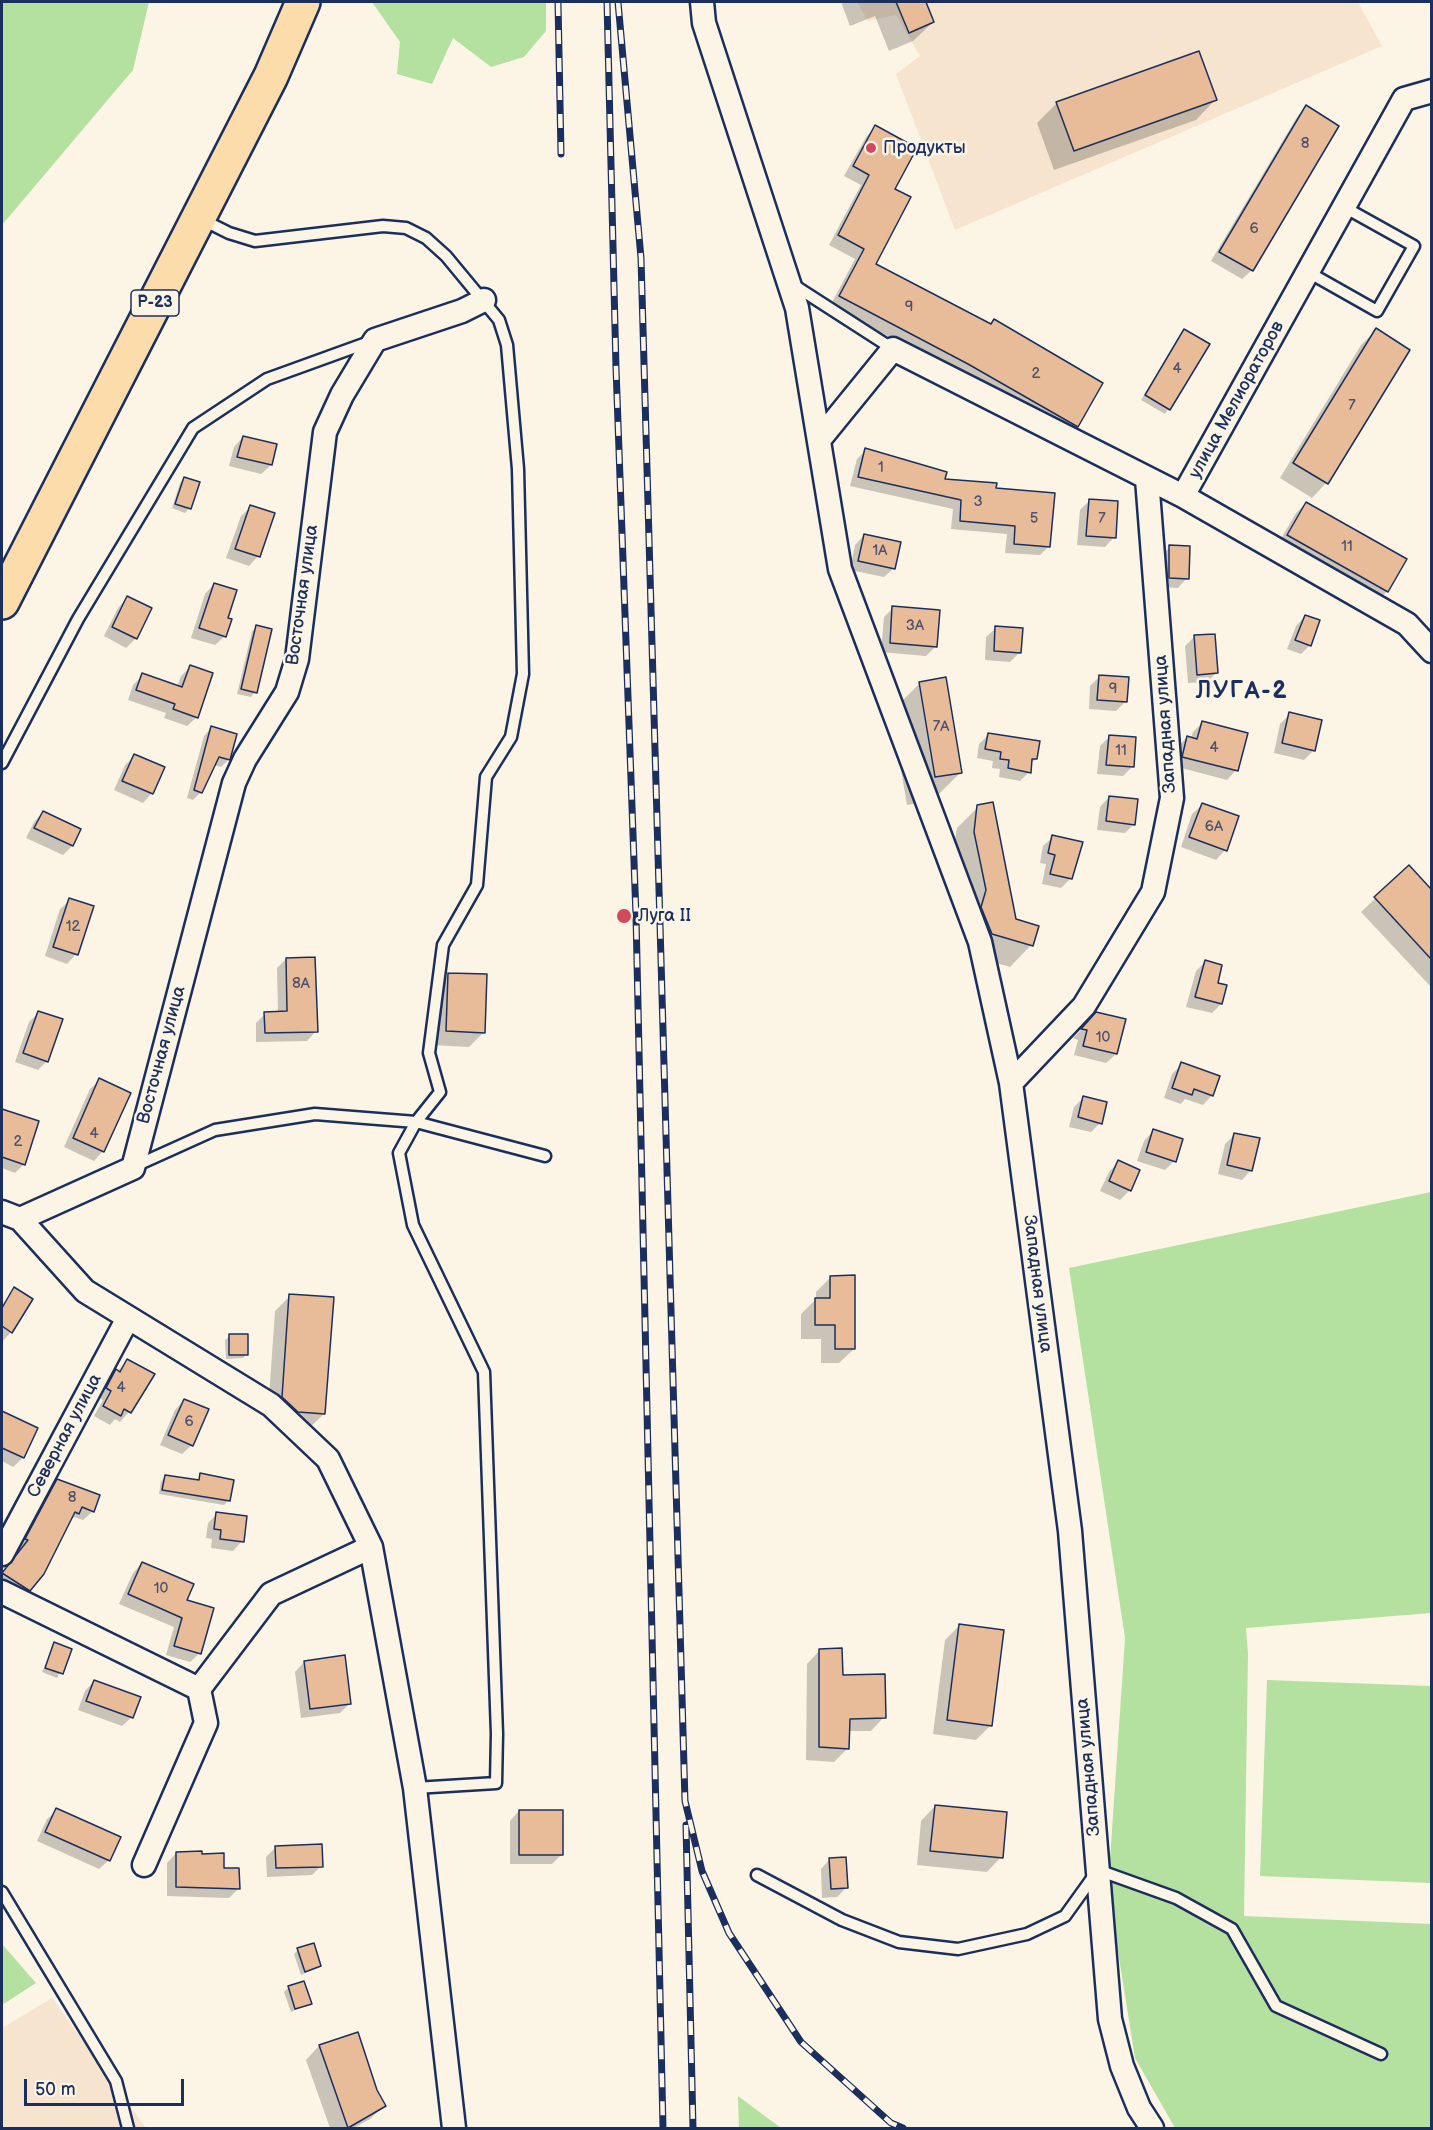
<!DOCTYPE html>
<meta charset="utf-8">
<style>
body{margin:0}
#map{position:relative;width:1433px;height:2130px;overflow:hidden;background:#fcf5e5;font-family:"Balsamiq Sans",sans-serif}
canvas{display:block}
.frame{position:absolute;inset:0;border:3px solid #1b2f5e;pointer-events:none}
.scale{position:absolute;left:24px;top:2079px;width:160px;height:27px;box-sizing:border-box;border:3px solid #1b2f5e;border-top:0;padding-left:8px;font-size:18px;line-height:21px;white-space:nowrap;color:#1b2f5e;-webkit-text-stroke:4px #fcf5e5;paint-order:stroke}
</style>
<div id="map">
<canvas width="1433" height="2130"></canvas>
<div class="frame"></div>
<div class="scale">50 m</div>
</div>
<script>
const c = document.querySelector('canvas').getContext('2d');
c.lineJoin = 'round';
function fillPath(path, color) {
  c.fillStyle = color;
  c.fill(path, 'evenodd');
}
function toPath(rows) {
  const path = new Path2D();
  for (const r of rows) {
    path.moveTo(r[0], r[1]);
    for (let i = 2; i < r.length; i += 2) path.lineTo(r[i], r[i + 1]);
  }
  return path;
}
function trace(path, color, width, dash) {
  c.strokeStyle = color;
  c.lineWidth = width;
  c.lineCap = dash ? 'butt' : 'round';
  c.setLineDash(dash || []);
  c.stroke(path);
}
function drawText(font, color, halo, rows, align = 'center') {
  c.font = font + ' "Balsamiq Sans",sans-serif';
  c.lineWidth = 5;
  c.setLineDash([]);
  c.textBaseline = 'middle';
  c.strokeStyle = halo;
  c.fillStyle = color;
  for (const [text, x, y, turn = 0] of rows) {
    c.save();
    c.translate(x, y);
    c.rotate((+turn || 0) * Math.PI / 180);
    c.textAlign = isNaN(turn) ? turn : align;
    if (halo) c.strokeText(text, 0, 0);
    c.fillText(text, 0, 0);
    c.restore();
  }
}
const built = toPath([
 [857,2,1358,2,1382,46,955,230,896,74,920,56,896,15,868,21],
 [52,1998,146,2128,2,2128,2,2028]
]);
const green = toPath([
 [2,2,149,2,133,70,2,225],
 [372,2,546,2,546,31,524,57,491,67,453,38,432,84,397,74,400,42],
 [1431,1192,1431,1613,1246,1628,1248,1654,1244,1916,1431,1924,1431,2128,1175,2128,1135,2058,1108,1889,1125,1638,1069,1268],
 [1267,1680,1431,1686,1431,1883,1260,1876],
 [2,1944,36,1983,2,2005],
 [738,2096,781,2128,739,2128]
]);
const shadow = toPath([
 [841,2,924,2,933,22,913,41,889,51,875,16,850,26],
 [1215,100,1196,120,1054,170,1037,123,1057,103],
 [1306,107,1252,270,1242,279,1211,261,1297,117],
 [875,127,893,189,874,264,1101,383,1076,426,1067,436,958,373,830,306,855,259,829,245,861,185,844,176,866,137],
 [1376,330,1408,350,1326,483,1312,498,1280,478,1361,345],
 [1184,331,1208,344,1165,414,1141,400],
 [243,437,275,446,271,465,261,474,229,466,234,447],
 [866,450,943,480,994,490,1049,546,1040,555,1005,553,1007,534,951,529,953,509,850,486,857,459],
 [184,478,189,508,185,513,172,508,180,483],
 [1089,501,1114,537,1105,547,1077,545,1080,510],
 [1306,503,1387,591,1378,601,1278,544,1296,513],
 [251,507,273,514,258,556,249,566,226,558,241,516],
 [864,535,894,568,884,577,850,570,855,545],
 [1170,547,1187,578,1178,588,1160,587,1161,556],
 [214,584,226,620,225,636,215,645,191,638,205,594],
 [127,598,136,638,126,648,104,636,118,608],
 [893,608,936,646,926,656,881,652,884,617],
 [1305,616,1310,645,1301,654,1287,649,1296,626],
 [257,627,255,692,251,697,237,694,252,631],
 [996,628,1019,653,1010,662,985,660,986,637],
 [1195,636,1216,673,1207,682,1188,683,1185,646],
 [190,667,197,717,187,726,164,718,166,713,128,700,133,685,143,675,177,687,181,676],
 [1100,676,1125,702,1116,711,1089,709,1090,686],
 [920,683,961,772,932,801,907,805,891,712],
 [1290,714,1314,750,1304,760,1274,753,1280,724],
 [1202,723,1236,770,1227,780,1174,766,1178,747,1187,737,1191,738,1193,732],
 [211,728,229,759,221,767,214,765,201,792,193,800,187,798,204,736],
 [988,735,1036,759,1030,764,1029,772,1020,781,999,777,1000,769,992,768,993,761,977,758,979,744],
 [1109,737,1133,766,1123,776,1097,774,1100,746],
 [134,756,152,793,143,803,114,790,125,765],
 [1109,797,1134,824,1125,833,1097,830,1100,807],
 [1202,805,1225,850,1216,860,1181,847,1192,814],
 [978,807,1015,920,1031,945,1010,967,971,955,961,929,966,912,953,854,957,828],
 [43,812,79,830,72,846,63,855,26,838,34,822],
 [1053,837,1071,878,1061,888,1042,884,1046,864,1040,863,1043,846],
 [1409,867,1432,891,1432,988,1361,912],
 [70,900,76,954,67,964,45,956,60,909],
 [286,959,316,1031,307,1041,256,1042,256,1023,265,1014,278,1013,277,968],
 [1205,962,1216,984,1221,1004,1212,1013,1186,1007,1196,971],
 [448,975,484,1032,469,1047,432,1045,434,989],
 [38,1013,47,1061,38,1070,15,1062,29,1022],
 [1087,1024,1116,1054,1106,1063,1074,1055,1078,1040,1073,1038],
 [1182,1064,1212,1095,1203,1105,1185,1099,1181,1104,1164,1098,1172,1074],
 [100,1080,103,1151,94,1161,64,1147,90,1089],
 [1084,1097,1100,1123,1091,1132,1069,1127,1074,1107],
 [2,1110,38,1122,24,1164,15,1173,2,1168],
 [1153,1131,1174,1161,1165,1170,1137,1161,1144,1141],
 [1235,1134,1251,1170,1242,1180,1218,1174,1225,1144],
 [1118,1162,1130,1190,1120,1200,1100,1191,1109,1172],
 [831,1277,854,1349,839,1363,821,1363,821,1339,801,1339,801,1314,816,1299,816,1292],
 [15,1289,11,1332,2,1342,2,1305],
 [290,1296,324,1414,309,1428,268,1412,275,1311],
 [230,1336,247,1354,243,1358,226,1359,225,1340],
 [128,1361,153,1375,129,1412,120,1422,115,1419,110,1425,94,1416,103,1400,98,1397,107,1380],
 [184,1400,192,1445,182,1454,160,1445,175,1410],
 [36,1428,23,1458,13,1467,2,1461,2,1449,11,1430],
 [201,1475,228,1501,224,1505,159,1494,161,1481,165,1477,196,1481],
 [58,1481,93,1511,83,1520,74,1517,68,1523,29,1590,20,1599,2,1588,2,1574,20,1550,17,1549,48,1490],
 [217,1514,242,1541,233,1551,211,1548,212,1539,206,1538,208,1523],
 [142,1563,185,1601,200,1653,190,1662,166,1655,174,1627,119,1604,133,1573],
 [960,1625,991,1725,976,1740,933,1734,945,1640],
 [55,1644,70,1650,57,1678,42,1672],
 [820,1650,841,1677,884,1717,871,1731,848,1731,848,1748,834,1762,806,1760,807,1664],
 [304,1662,350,1703,340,1713,301,1718,295,1672],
 [94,1681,132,1717,122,1726,78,1710,85,1691],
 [935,1806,1001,1857,987,1872,917,1865,921,1821],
 [57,1810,109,1860,99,1869,37,1841,47,1819],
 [519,1811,561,1855,552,1864,510,1864,510,1821],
 [276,1847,321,1866,312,1875,267,1877,266,1857],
 [176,1853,222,1854,223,1869,239,1888,229,1898,167,1896,167,1863],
 [830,1859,847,1887,837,1897,822,1898,821,1869],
 [298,1950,319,1966,301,1975,294,1954],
 [288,1988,310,2003,291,2012,284,1992],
 [357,2034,375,2091,384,2106,370,2119,354,2128,330,2128,306,2060,319,2046]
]);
const building = toPath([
 [896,2,926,2,934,22,909,33,896,2],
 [1199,51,1217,100,1074,151,1056,102,1199,51],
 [1306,105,1339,126,1253,271,1219,252,1306,105],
 [875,125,917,148,895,189,911,197,876,264,991,324,994,319,1103,383,1078,427,968,364,839,296,864,249,838,235,869,175,853,166,875,125],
 [1376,328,1410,350,1328,484,1293,463,1376,328],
 [1184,329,1210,344,1170,410,1145,395,1184,329],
 [243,436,277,444,272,465,237,457,243,436],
 [865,448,947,472,945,479,997,483,996,488,1055,493,1050,547,1014,544,1015,526,960,521,961,500,858,477,865,448],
 [184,477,200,482,191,509,175,504,184,477],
 [1089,499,1118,501,1116,538,1086,536,1089,499],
 [1306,502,1407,559,1388,592,1287,535,1306,502],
 [250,505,275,513,260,557,235,549,250,505],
 [864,534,901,542,895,569,858,561,864,534],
 [1169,545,1190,546,1189,579,1169,578,1169,545],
 [214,583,237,590,228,618,232,619,226,637,199,628,214,583],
 [127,596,152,608,137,639,112,627,127,596],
 [892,606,940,610,937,647,890,643,892,606],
 [1305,615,1320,620,1311,646,1295,640,1305,615],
 [256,625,272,629,257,693,241,689,256,625],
 [995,626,1023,628,1021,653,994,651,995,626],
 [1215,634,1218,673,1197,675,1194,635,1215,634],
 [190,665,213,673,198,718,173,709,175,704,136,690,142,673,182,687,190,665],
 [1099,675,1129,677,1127,702,1097,700,1099,675],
 [946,677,962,773,935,777,919,682,946,677],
 [1289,712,1322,720,1315,751,1282,743,1289,712],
 [1202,721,1248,733,1238,771,1182,757,1187,736,1197,739,1202,721],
 [211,726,237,734,230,760,219,757,202,793,194,790,211,726],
 [988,733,1040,741,1037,759,1032,759,1031,773,1008,768,1009,760,1000,759,1001,752,985,749,988,733],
 [1109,735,1136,737,1134,767,1106,765,1109,735],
 [134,754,165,767,153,794,122,781,134,754],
 [1109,796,1138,799,1135,825,1106,821,1109,796],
 [993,802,1016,919,1039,926,1033,946,992,934,981,907,986,890,974,832,977,805,993,802],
 [1202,803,1239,816,1227,851,1189,837,1202,803],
 [43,811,81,829,73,846,34,828,43,811],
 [1052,835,1083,842,1072,879,1050,874,1055,855,1048,853,1052,835],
 [1409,865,1431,889,1431,959,1374,897,1409,865],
 [69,898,94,906,78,955,53,947,69,898],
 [315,957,318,1032,265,1033,264,1012,287,1011,286,958,315,957],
 [1205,960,1222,965,1218,983,1227,985,1222,1004,1195,997,1205,960],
 [448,973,487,974,485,1033,446,1031,448,973],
 [38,1011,63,1019,48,1062,23,1053,38,1011],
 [1096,1012,1126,1019,1117,1054,1083,1046,1087,1030,1081,1029,1096,1012],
 [1181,1062,1220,1076,1213,1096,1194,1089,1192,1095,1172,1088,1181,1062],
 [99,1078,131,1093,104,1152,73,1138,99,1078],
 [1083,1096,1107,1102,1102,1124,1078,1117,1083,1096],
 [2,1109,39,1121,25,1165,2,1157,2,1109],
 [1153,1129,1183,1139,1176,1162,1146,1152,1153,1129],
 [1234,1133,1260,1138,1252,1171,1227,1165,1234,1133],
 [1118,1160,1140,1170,1131,1191,1109,1181,1118,1160],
 [855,1275,855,1349,835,1349,835,1325,815,1325,815,1298,830,1298,830,1276,855,1275],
 [14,1287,33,1299,12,1333,2,1326,2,1308,14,1287],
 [289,1294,334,1297,325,1414,298,1412,282,1397,289,1294],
 [229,1334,248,1334,248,1355,229,1355,229,1334],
 [127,1359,155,1374,131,1413,124,1409,121,1416,103,1406,111,1391,106,1388,116,1369,120,1372,127,1359],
 [184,1399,209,1409,193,1446,168,1435,184,1399],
 [2,1411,38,1428,24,1458,2,1448,2,1411],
 [200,1473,234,1480,230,1501,162,1490,165,1475,199,1480,200,1473],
 [57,1479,100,1495,94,1512,82,1507,79,1514,75,1512,44,1574,30,1591,2,1573,28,1540,25,1539,57,1479],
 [216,1512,247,1516,244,1542,220,1539,221,1530,214,1529,216,1512],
 [142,1562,194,1584,187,1600,214,1608,201,1654,174,1646,182,1618,128,1594,142,1562],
 [959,1624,1004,1630,992,1726,947,1720,959,1624],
 [54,1642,72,1649,63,1674,45,1668,54,1642],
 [842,1648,843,1675,885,1674,886,1718,850,1719,849,1749,819,1747,819,1649,842,1648],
 [345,1655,351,1704,310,1709,304,1661,345,1655],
 [94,1680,141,1697,133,1718,86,1701,94,1680],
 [935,1805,1007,1812,1003,1858,930,1851,935,1805],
 [56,1808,121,1837,110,1861,45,1832,56,1808],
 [519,1810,563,1810,563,1855,519,1855,519,1810],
 [322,1844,323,1867,276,1868,275,1846,322,1844],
 [202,1851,202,1854,224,1853,224,1868,239,1868,240,1889,176,1887,176,1852,202,1851],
 [846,1857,848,1888,831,1889,829,1858,846,1857],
 [314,1943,321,1966,305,1972,297,1948,314,1943],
 [304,1981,312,2004,295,2009,288,1986,304,1981],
 [358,2032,377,2090,386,2106,348,2128,319,2045,358,2032]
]);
const lane = toPath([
 [201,219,229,233,255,241,383,226,406,228,426,238,446,256,499,320,507,345,518,469,523,674,511,737,486,777,477,885,443,945,429,1053,440,1092,416,1122,399,1153,413,1225,484,1372,497,1734,496,1783,415,1788],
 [1308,272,1377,311,1414,246,1344,207],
 [792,284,893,349],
 [2,763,78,619,193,428,267,379,372,341],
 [133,1167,215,1130,315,1114,416,1122,545,1156],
 [757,1875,842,1920,899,1942,958,1949,1027,1934,1065,1916,1098,1870,1176,1898,1232,1929,1276,2006,1381,2054],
 [2,1892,116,2081,128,2128]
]);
const street = toPath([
 [702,2,704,23,797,308,840,569,980,942,1011,1083,1070,1531,1110,2019,1122,2066,1139,2108,1152,2128],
 [819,440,893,349,1183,496,1404,99,1432,91],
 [1183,496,1407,624,1432,651],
 [1011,1083,1084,1006,1153,892,1172,798,1147,479],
 [2,1212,20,1219,85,1291,271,1405,328,1459,371,1547,415,1788,454,2128],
 [20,1219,133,1168,234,783,245,759,287,692,297,659,325,432,342,395,375,340,462,311,484,300],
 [2,1554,128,1318],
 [2,1592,199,1689,271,1594,371,1547],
 [144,1865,206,1723,199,1689]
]);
const primary = toPath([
 [2,602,271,76,303,2]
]);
const rail = toPath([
 [558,2,561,154],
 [607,2,616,368,636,916,663,2128],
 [618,2,641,258,685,1801,702,1871,729,1933,801,2042,891,2123,903,2128],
 [686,1825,693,2128]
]);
const markers = [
 [871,148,6,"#d1495b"],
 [624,916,8,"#d1495b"]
];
const numberNames = [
 ["8",1305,144],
 ["6",1254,229],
 ["9",909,307],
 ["4",1177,369],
 ["2",1036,374],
 ["7",1352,406],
 ["1",881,468],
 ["3",978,502],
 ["5",1034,519],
 ["7",1102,519],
 ["11",1347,547],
 ["1А",880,551],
 ["3А",915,626],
 ["9",1113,689],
 ["7А",941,727],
 ["4",1214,748],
 ["11",1121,751],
 ["6А",1214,827],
 ["12",73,927],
 ["8А",301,984],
 ["10",1103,1038],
 ["4",94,1134],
 ["2",18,1142],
 ["4",121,1388],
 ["6",189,1422],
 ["8",72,1498],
 ["10",161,1589]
];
const shields = [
 [155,303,48]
];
const shieldNames = [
 ["Р-23",155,303]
];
const poiNames = [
 ["Продукты",883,148],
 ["Луга II",638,916]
];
const streetNames = [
 ["улица Мелиораторов",1237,400,-61],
 ["Восточная улица",303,595,-82],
 ["Западная улица",1166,724,-94],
 ["Восточная улица",162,1055,-75],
 ["Западная улица",1037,1284,83],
 ["Северная улица",65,1436,-62],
 ["Западная улица",1089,1767,-95]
];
const districtNames = [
 ["ЛУГА-2",1242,692]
];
fillPath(built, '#f6e4ce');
fillPath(green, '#b4e19f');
fillPath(shadow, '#0003');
fillPath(building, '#e8bc98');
trace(building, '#1b2f5e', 1.5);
trace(lane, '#1b2f5e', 15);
trace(street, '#1b2f5e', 27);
trace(primary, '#1b2f5e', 38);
trace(lane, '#fcf5e5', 10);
trace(street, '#fcf5e5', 22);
trace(primary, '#fddcac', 33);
trace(rail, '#1b2f5e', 7);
trace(rail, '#fcf5e5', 4.5, [14]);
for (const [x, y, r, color] of markers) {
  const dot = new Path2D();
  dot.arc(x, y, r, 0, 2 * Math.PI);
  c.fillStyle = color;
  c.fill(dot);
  trace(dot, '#fcf5e5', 2);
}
drawText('15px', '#4e526c', null, numberNames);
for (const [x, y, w] of shields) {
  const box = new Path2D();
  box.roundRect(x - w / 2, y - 13, w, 26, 4.5);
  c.fillStyle = '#fcf5e5';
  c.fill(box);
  trace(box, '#1b2f5e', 1.5);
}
drawText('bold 16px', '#1b2f5e', null, shieldNames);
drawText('18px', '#1b2f5e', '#fcf5e5', poiNames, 'left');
drawText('18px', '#1b2f5e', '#fcf5e5', streetNames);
c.letterSpacing = '1.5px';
drawText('bold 24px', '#1b2f5e', '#fcf5e5', districtNames);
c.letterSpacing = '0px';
</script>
